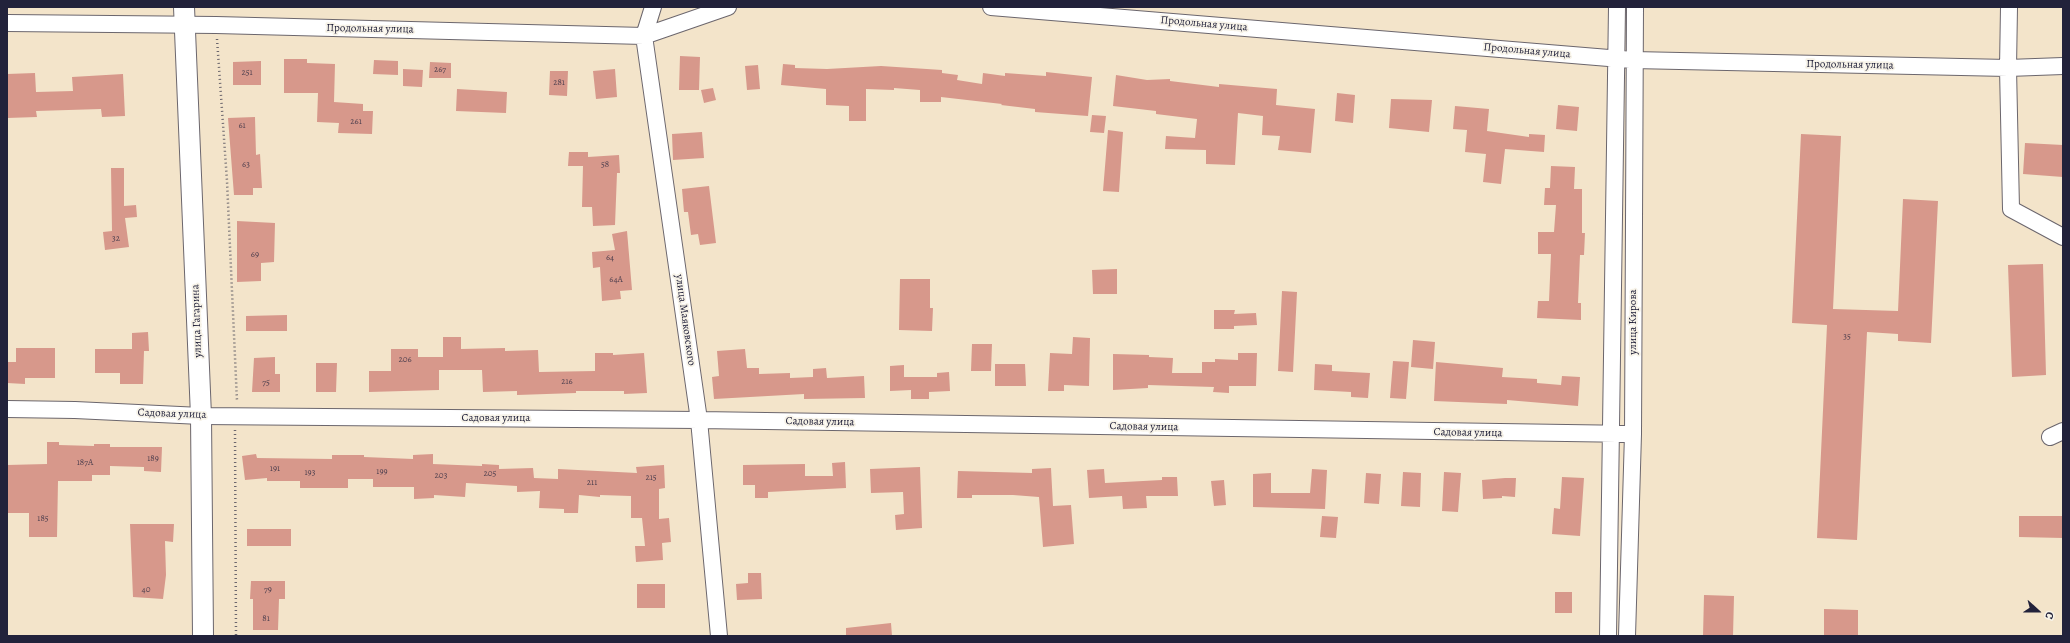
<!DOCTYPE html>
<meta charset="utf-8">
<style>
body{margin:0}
#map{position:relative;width:2070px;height:643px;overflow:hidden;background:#f3e4ca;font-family:Alegreya,serif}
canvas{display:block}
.frame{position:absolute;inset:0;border:8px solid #22223b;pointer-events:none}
.north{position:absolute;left:2018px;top:591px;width:40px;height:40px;-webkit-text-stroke:3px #f7f3e8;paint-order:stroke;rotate:111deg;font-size:11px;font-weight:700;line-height:16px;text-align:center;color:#22223b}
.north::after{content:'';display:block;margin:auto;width:14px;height:18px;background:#22223b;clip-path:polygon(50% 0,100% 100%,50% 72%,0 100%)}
</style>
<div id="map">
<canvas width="2070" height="643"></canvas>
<div class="frame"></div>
<div class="north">С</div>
</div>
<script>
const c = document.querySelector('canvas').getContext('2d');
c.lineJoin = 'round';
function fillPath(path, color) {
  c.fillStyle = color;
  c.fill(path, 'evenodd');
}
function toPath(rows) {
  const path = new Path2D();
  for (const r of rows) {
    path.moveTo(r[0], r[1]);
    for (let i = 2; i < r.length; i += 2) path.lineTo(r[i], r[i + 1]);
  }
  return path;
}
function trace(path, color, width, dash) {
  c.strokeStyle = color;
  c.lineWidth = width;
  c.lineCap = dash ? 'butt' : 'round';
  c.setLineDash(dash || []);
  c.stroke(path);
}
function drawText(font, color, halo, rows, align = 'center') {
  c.font = font + ' Alegreya,serif';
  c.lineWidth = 3.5;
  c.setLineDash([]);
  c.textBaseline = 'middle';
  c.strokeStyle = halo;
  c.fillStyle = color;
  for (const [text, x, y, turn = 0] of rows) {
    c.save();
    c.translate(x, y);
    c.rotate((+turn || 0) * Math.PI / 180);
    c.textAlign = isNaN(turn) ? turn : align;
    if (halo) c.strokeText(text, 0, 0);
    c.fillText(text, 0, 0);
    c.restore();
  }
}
const building = toPath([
 [680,56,700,57,699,90,679,90],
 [284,59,307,59,307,63,335,64,334,102,363,104,363,111,373,111,372,134,338,133,339,123,317,122,318,93,284,93],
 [374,60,398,61,398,75,373,74],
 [261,61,261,85,233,85,233,62],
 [430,62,451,63,451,78,429,78],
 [783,64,795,65,795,68,827,69,881,66,942,70,942,73,958,75,957,80,982,84,983,73,1005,76,1005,73,1046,76,1046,72,1092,77,1088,116,1035,112,1035,109,1001,105,1002,104,941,97,941,102,920,102,920,90,894,88,894,90,866,89,866,121,849,121,849,106,826,105,826,89,781,85],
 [758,65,760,89,747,90,745,66],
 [403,69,423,70,422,87,403,86],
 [615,69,617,97,596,99,593,71],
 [550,71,568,71,567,96,549,95],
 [35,73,36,92,73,91,72,77,123,74,125,116,102,117,101,109,36,111,37,117,7,118,7,74],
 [1116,75,1147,80,1170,79,1170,81,1219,87,1219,84,1277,89,1276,105,1315,109,1311,153,1278,150,1280,136,1262,135,1263,116,1238,113,1235,165,1206,164,1206,150,1165,149,1166,136,1195,138,1197,119,1156,114,1156,111,1113,106],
 [713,88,716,100,704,103,701,90],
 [457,89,507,92,506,113,456,111],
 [1337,93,1355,95,1353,123,1335,121],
 [1391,99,1432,100,1429,132,1389,128],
 [1558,105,1579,107,1577,131,1556,129],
 [1455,106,1489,109,1487,131,1529,137,1529,134,1545,135,1544,152,1505,149,1501,184,1483,182,1486,154,1465,152,1467,130,1453,129],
 [1092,115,1106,116,1104,133,1090,132],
 [255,117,256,155,260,154,262,188,253,188,253,195,234,195,228,118],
 [1108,130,1123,132,1119,192,1103,191],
 [702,132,704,158,673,160,672,134],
 [1801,134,1841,136,1833,309,1898,311,1903,199,1938,201,1931,343,1898,341,1898,334,1867,332,1857,540,1817,538,1827,325,1792,323],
 [2025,143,2063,145,2063,177,2023,174],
 [569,152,588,152,588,157,619,155,620,173,617,173,615,225,593,226,592,207,582,207,583,166,568,166],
 [1551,166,1575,167,1574,189,1582,189,1582,233,1585,233,1584,255,1580,255,1578,303,1581,303,1581,320,1537,318,1538,301,1549,301,1551,254,1538,254,1538,232,1554,232,1556,205,1544,205,1545,188,1550,188],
 [111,168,124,168,124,206,136,205,137,217,125,218,129,247,105,250,103,232,112,231],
 [709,186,716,243,700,245,698,234,691,235,688,212,684,212,682,189],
 [237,221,275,223,274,262,261,263,261,281,237,282],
 [627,231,632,290,620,291,621,299,602,301,600,267,593,268,592,252,615,250,612,234],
 [2043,264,2046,375,2012,377,2008,265],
 [1117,269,1117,294,1093,294,1092,270],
 [900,279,930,279,930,308,933,308,932,331,899,330],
 [1282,291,1297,292,1293,372,1278,371],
 [1214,310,1235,310,1234,314,1256,313,1257,325,1234,326,1234,329,1214,329],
 [287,315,287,331,246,331,246,316],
 [148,332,149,351,144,351,143,384,120,384,120,373,95,373,95,349,132,349,132,333],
 [443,337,461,337,461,349,505,348,505,351,538,350,539,372,595,371,595,353,613,353,613,355,644,353,647,393,624,394,624,391,576,391,576,393,517,395,517,391,483,392,482,370,439,370,439,390,369,392,369,371,391,371,391,349,418,349,418,357,443,357],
 [1073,337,1090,338,1089,386,1064,385,1064,391,1048,391,1050,353,1072,354],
 [1413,340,1435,342,1433,369,1411,367],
 [972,344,992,344,991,371,971,371],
 [16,348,55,348,55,378,25,378,25,384,7,383,7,362,16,362],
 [745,349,747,368,759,368,759,374,790,373,790,378,813,377,813,369,826,368,827,378,864,376,865,398,804,399,804,394,714,399,712,377,719,376,717,351],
 [1238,353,1257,353,1256,386,1229,386,1229,393,1213,392,1214,387,1148,385,1148,388,1113,390,1113,354,1149,355,1149,357,1173,358,1172,373,1202,373,1202,362,1215,362,1215,359,1238,360],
 [275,357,275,374,280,374,280,392,252,392,254,358],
 [1393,361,1409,362,1406,399,1390,398],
 [1436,362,1503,368,1502,377,1537,379,1537,383,1561,385,1562,376,1580,377,1578,406,1507,400,1507,404,1434,401],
 [316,363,337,363,336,392,316,392],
 [995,364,1025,364,1026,386,995,386],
 [1315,364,1332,365,1332,371,1370,373,1368,398,1351,397,1351,392,1314,390],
 [904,365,904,377,937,377,937,373,949,372,950,391,929,392,929,399,911,399,911,390,890,391,890,366],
 [47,442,59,442,59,445,94,446,94,444,110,444,110,447,162,447,161,472,144,471,144,467,110,466,110,475,92,475,92,481,58,481,57,537,29,537,29,513,7,513,7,465,47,464],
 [256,454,257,458,332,459,332,455,364,455,364,457,413,459,413,455,433,454,433,464,482,466,482,464,499,465,499,469,533,468,534,478,558,479,558,469,637,473,636,467,664,465,665,488,659,489,659,519,669,518,671,542,662,543,663,560,636,562,635,546,645,546,642,518,631,518,631,496,600,495,600,497,579,495,578,513,564,513,564,509,539,508,540,491,517,492,517,486,466,483,465,497,434,495,434,498,414,499,414,487,373,487,373,479,348,479,348,488,300,488,300,481,267,481,267,478,245,480,242,456],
 [845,462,846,488,768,492,768,498,755,498,755,485,743,485,743,465,805,464,805,476,833,476,832,463],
 [920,467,922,528,896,530,895,515,904,514,903,492,871,493,870,469],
 [1051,468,1053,506,1071,505,1074,544,1043,547,1039,497,1013,495,972,495,972,498,957,498,958,471,1032,473,1032,469],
 [1104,469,1105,483,1162,480,1162,477,1177,477,1178,496,1146,496,1147,508,1123,509,1122,496,1089,498,1087,470],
 [1312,469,1327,470,1325,509,1253,507,1253,474,1271,473,1271,493,1310,493],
 [1403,472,1421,473,1420,507,1401,506],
 [1444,472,1461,473,1458,512,1442,511],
 [1366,473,1381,474,1379,504,1364,503],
 [1562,477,1584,478,1580,536,1552,534,1554,508,1560,509],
 [1505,478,1516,478,1515,497,1502,496,1502,498,1483,499,1482,480],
 [1224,480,1226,505,1214,506,1211,481],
 [1322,516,1338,517,1336,538,1320,537],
 [2019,516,2063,516,2063,538,2019,537],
 [130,524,174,524,173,542,165,541,166,575,163,599,133,597],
 [247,529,291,529,291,546,247,546],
 [748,573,761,573,762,599,737,600,736,584,748,583],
 [251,581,285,581,285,599,279,599,278,630,253,630,253,599,250,599],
 [637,584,665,584,665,608,637,608],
 [1555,592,1572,592,1572,613,1555,613],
 [1704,595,1734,596,1733,636,1703,636],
 [1824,609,1858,610,1858,636,1824,636],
 [891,623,892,636,846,636,846,628]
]);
const path = toPath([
 [217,39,227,181,237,401],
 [235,430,236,636]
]);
const minor = toPath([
 [653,7,644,36,699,420,719,636],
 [991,7,1633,60,2008,68,2063,66],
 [2009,7,2008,68,2011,209,2063,237],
 [7,23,216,25,644,36,728,7],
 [7,409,75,410,201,416,699,420,1633,434],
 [2050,437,2063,431],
 [1608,636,1617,7],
 [1627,636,1633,434,1635,7]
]);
const major = toPath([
 [184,7,201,416,203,636]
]);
const numberNames = [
 ["267",440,70],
 ["251",247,73],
 ["281",559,83],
 ["261",356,122],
 ["61",242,126],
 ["63",246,165],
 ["58",605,165],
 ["32",116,239],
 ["69",255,255],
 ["64",610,258],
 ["64А",616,280],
 ["35",1847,337],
 ["206",405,360],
 ["216",567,382],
 ["75",266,383],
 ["189",153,459],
 ["187А",85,463],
 ["191",275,469],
 ["199",382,472],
 ["193",310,473],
 ["205",490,474],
 ["203",441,476],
 ["215",651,478],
 ["211",592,483],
 ["185",43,519],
 ["40",146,590],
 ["79",268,590],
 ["81",266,619]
];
const streetNames = [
 ["Продольная улица",1204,24,5],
 ["Продольная улица",370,29,1],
 ["Продольная улица",1527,51,5],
 ["Продольная улица",1850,65,1],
 ["улица Маяковского",685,320,82],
 ["улица Гагарина",197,321,-92],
 ["улица Кирова",1633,322,-90],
 ["Садовая улица",172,414,2],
 ["Садовая улица",496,418],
 ["Садовая улица",820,422,1],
 ["Садовая улица",1144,427,1],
 ["Садовая улица",1468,433,1]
];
fillPath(building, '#d7988b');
trace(minor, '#6b666d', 18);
trace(major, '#6b666d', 22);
trace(path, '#6b666d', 2.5, [1, 3]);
trace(minor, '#fff', 16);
trace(major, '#fff', 20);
drawText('9px', '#4f404f', null, numberNames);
drawText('11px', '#22223b', '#f7f3e8', streetNames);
</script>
